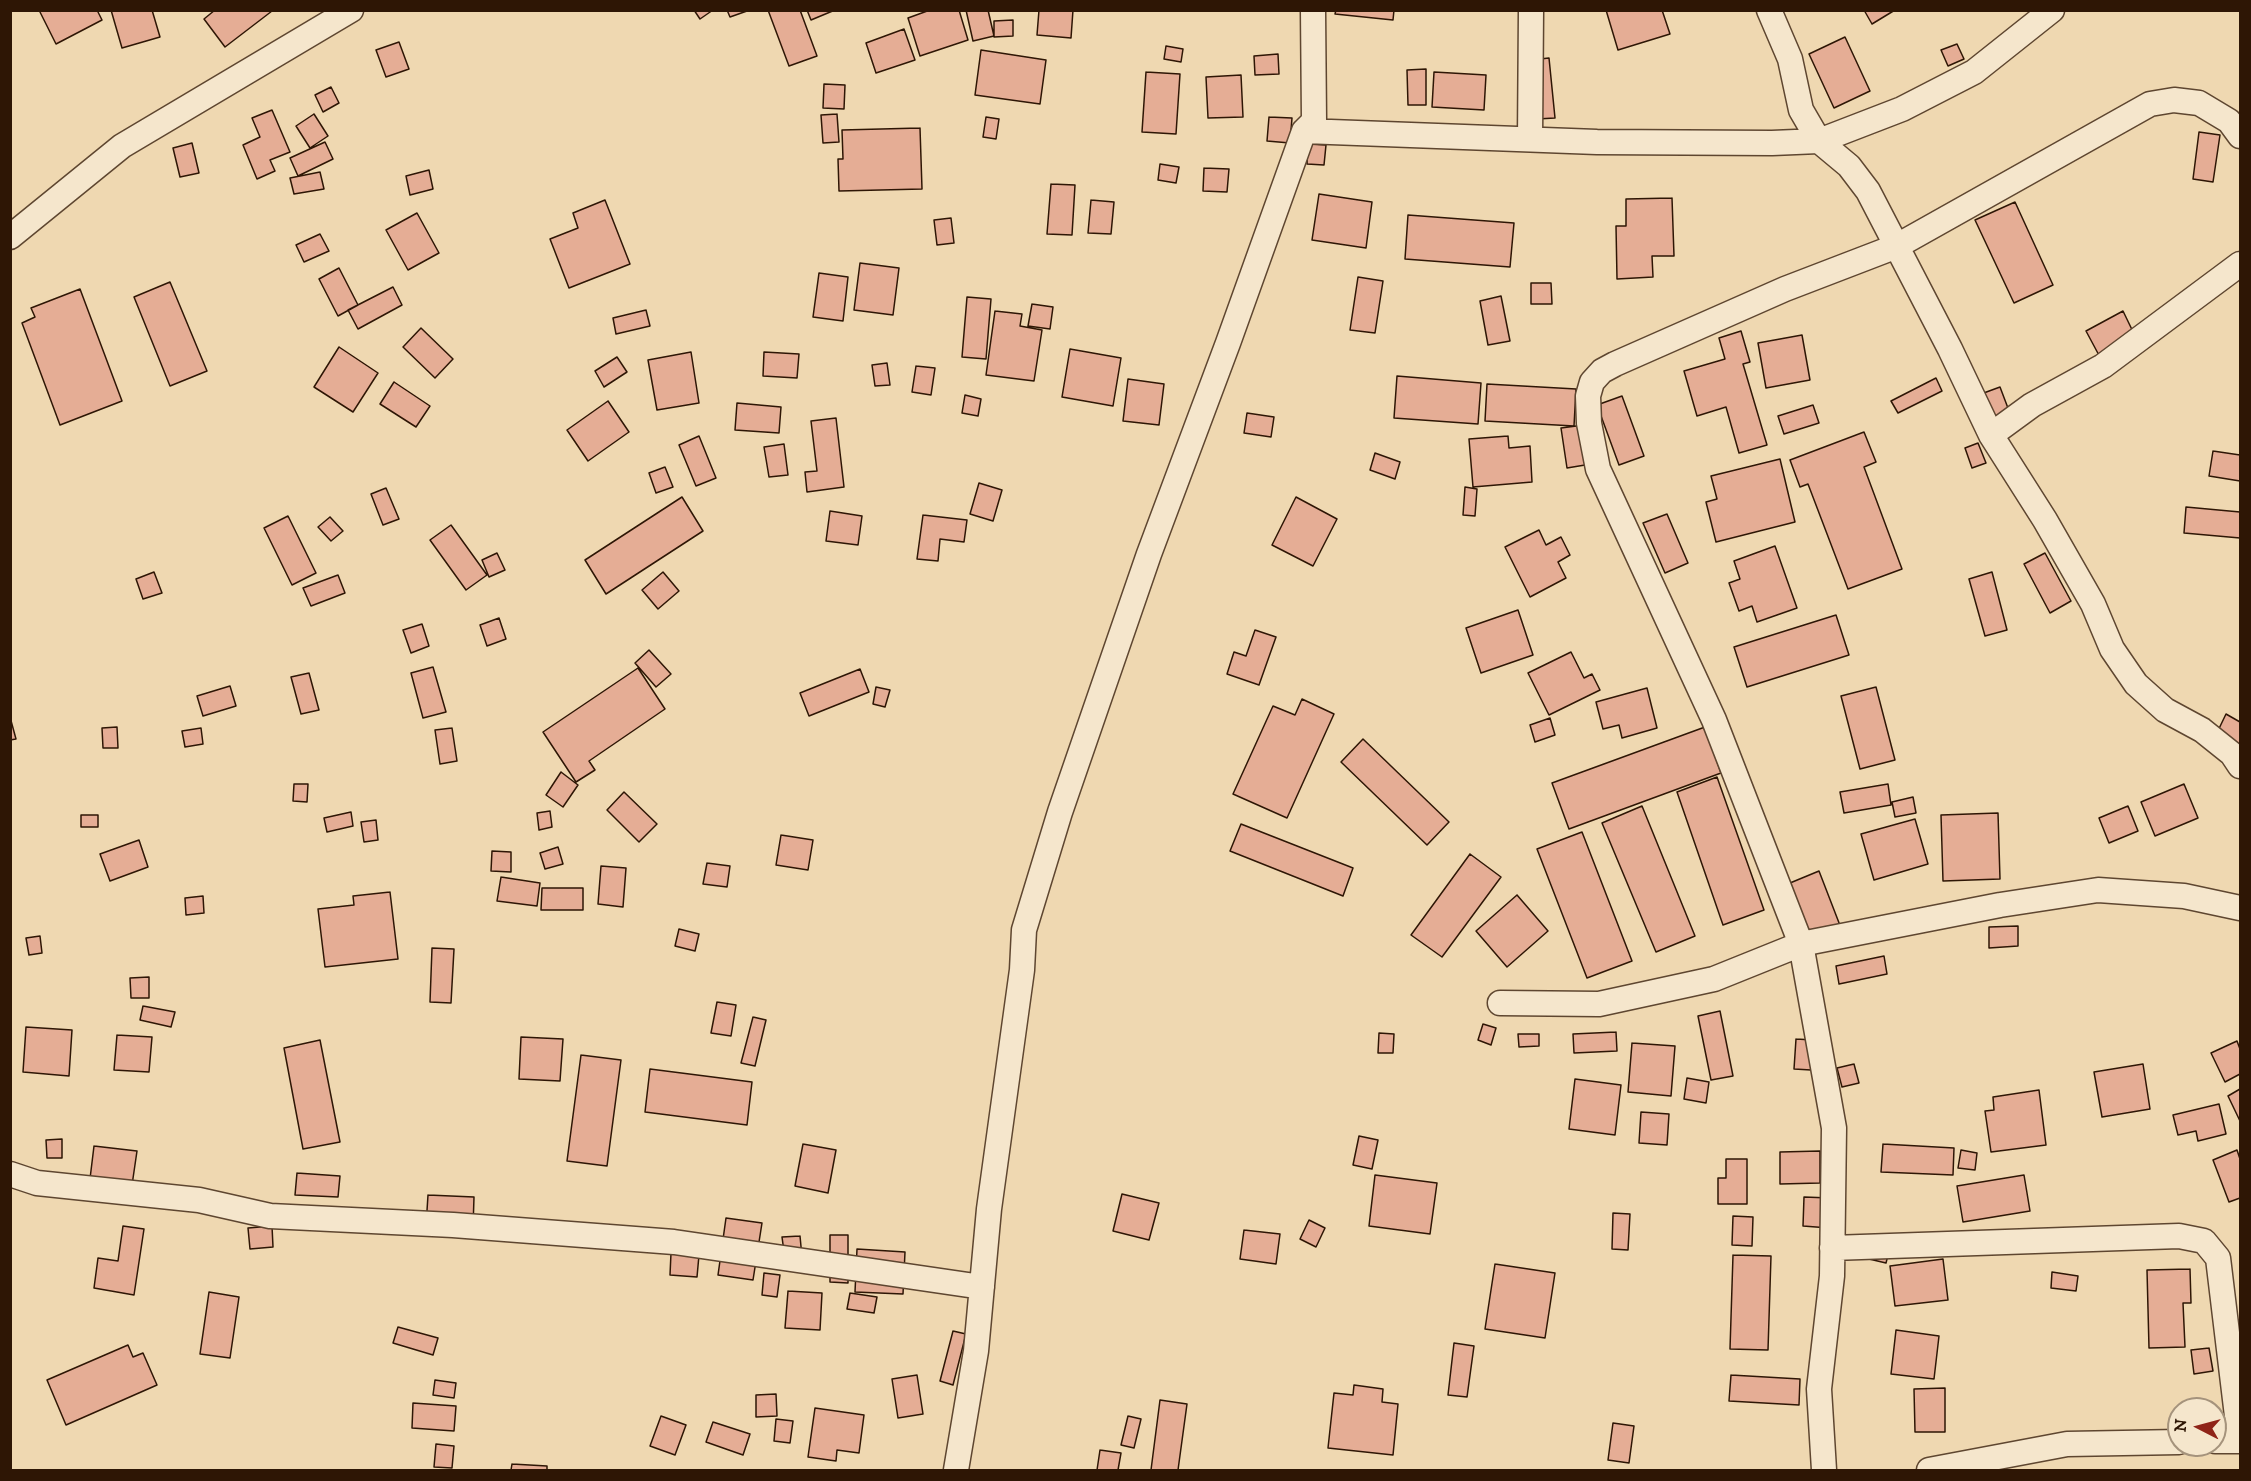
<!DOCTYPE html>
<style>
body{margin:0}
#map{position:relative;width:2251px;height:1481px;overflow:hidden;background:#efd8b1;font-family:"IM FELL DW Pica",serif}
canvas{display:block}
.frame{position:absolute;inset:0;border:12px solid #2e1605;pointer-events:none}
.north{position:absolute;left:2167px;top:1397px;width:60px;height:60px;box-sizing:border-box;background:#f5e6cc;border:2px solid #a5937c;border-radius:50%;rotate:276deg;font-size:16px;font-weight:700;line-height:24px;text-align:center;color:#2e1605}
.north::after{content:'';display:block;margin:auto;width:21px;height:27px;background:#8f2418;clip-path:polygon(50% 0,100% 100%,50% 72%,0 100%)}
</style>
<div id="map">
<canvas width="2251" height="1481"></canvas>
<div class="frame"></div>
<div class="north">N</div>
</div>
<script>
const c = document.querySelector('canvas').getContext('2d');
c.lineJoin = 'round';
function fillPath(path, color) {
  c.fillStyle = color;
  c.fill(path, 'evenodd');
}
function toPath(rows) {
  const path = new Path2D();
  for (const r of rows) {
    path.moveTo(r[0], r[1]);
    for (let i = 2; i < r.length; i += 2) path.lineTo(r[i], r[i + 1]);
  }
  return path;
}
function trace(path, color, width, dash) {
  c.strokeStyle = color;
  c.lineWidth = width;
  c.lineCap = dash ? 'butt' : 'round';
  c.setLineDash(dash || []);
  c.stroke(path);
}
const building = toPath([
 [39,10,97,10,102,20,56,44,39,10],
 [111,10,152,10,160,37,122,48,111,10],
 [215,10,272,10,272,11,225,47,204,19,215,10],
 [694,10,713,10,700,19,694,10],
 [727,10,747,10,747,11,730,17,727,10],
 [768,10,800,10,817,56,789,66,768,10],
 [807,10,835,10,811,20,807,10],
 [930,10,959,10,968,40,920,56,908,18,930,10],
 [966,10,988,10,994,36,973,41,966,10],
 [1039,10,1073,10,1071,38,1037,35,1039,10],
 [1336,10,1394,10,1393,20,1335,14,1336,10],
 [1606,10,1662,10,1670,34,1618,50,1606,10],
 [1864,10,1895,10,1872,24,1864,10],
 [1013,20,1013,36,994,37,994,21,1013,20],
 [904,29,915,60,876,73,866,43,904,29],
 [1845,37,1870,91,1834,108,1809,54,1845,37],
 [399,42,409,69,386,77,376,50,399,42],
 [1957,44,1964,59,1948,66,1941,50,1957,44],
 [1166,46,1183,49,1181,62,1164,59,1166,46],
 [981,50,1046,60,1040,104,975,95,981,50],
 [1278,54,1279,74,1255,75,1254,56,1278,54],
 [1549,58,1555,118,1537,119,1531,60,1549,58],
 [1426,69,1426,105,1408,105,1407,70,1426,69],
 [1146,72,1180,74,1176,134,1142,132,1146,72],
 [1434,72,1486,75,1484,110,1432,107,1434,72],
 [1241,75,1243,117,1208,118,1206,77,1241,75],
 [824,84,845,85,844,109,823,108,824,84],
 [331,87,339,103,323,112,315,95,331,87],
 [272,110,290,152,270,160,275,171,257,179,243,145,260,137,252,118,272,110],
 [314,114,328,136,310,148,296,126,314,114],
 [837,114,839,142,823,143,821,115,837,114],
 [986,117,999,119,996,139,983,137,986,117],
 [1269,117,1292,118,1290,143,1267,141,1269,117],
 [920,128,922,189,839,191,838,159,843,159,842,130,920,128],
 [2199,132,2220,135,2213,182,2193,179,2199,132],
 [325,142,333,159,298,176,290,158,325,142],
 [192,143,199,173,180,177,173,148,192,143],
 [1308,144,1326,145,1324,165,1307,164,1308,144],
 [1160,164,1179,167,1176,183,1158,180,1160,164],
 [1204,168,1229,169,1227,192,1203,191,1204,168],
 [429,170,433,189,410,195,406,176,429,170],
 [320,172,324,189,294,194,290,178,320,172],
 [1051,184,1075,185,1072,235,1047,234,1051,184],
 [1319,194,1372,202,1366,248,1312,240,1319,194],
 [1672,198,1674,256,1652,256,1653,277,1617,279,1616,226,1626,226,1626,199,1672,198],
 [605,200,630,264,569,288,550,239,578,228,573,213,605,200],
 [1091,200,1114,202,1111,234,1088,233,1091,200],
 [2015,202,2053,285,2014,303,1975,220,2015,202],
 [417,213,439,253,408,270,386,230,417,213],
 [1408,215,1514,223,1510,267,1405,259,1408,215],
 [951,218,954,243,937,245,934,220,951,218],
 [320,234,329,251,304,262,296,245,320,234],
 [860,263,899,268,893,315,854,310,860,263],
 [339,268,358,305,338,316,319,279,339,268],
 [819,273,848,277,843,321,813,317,819,273],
 [1358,277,1383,281,1375,333,1350,330,1358,277],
 [170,282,207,371,170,386,134,297,170,282],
 [1531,283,1551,283,1552,304,1531,304,1531,283],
 [393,287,402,305,358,329,348,310,393,287],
 [80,289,122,401,60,425,22,323,35,317,31,308,80,289],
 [1501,296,1510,341,1488,345,1480,301,1501,296],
 [967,297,991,299,986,359,962,357,967,297],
 [1032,304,1053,307,1050,329,1028,326,1032,304],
 [646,310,650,326,616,334,613,318,646,310],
 [995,311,1022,314,1020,326,1042,330,1034,381,986,375,995,311],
 [2123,311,2137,340,2101,359,2086,331,2123,311],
 [421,328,453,359,435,378,403,347,421,328],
 [1741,331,1750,362,1743,364,1767,445,1739,453,1726,407,1697,416,1684,371,1725,359,1719,338,1741,331],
 [1802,335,1810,380,1766,388,1758,343,1802,335],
 [339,347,378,373,353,412,314,387,339,347],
 [1070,349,1121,358,1113,406,1062,397,1070,349],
 [691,352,699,403,657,410,648,360,691,352],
 [764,352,799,354,797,378,763,376,764,352],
 [617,357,627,372,604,387,595,371,617,357],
 [887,363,890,385,875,386,872,365,887,363],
 [916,366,935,368,931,395,912,392,916,366],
 [1397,376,1481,383,1478,424,1394,418,1397,376],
 [1936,378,1942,391,1898,413,1891,401,1936,378],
 [1128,379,1164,384,1159,425,1123,421,1128,379],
 [394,382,430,406,416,427,380,404,394,382],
 [1487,384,1576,389,1574,426,1485,421,1487,384],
 [2000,387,2014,424,1996,432,1981,394,2000,387],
 [965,395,981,399,978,416,962,413,965,395],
 [1622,396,1644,456,1619,465,1597,405,1622,396],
 [608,401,629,432,588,461,567,430,608,401],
 [737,403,781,407,779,433,735,430,737,403],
 [1813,405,1819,423,1784,434,1778,416,1813,405],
 [1247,413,1274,417,1271,437,1244,433,1247,413],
 [836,418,844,487,807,492,805,472,817,471,811,421,836,418],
 [1584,425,1591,464,1567,468,1561,428,1584,425],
 [1864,432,1876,462,1864,467,1902,569,1848,589,1808,484,1800,487,1790,460,1864,432],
 [699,436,716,478,696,486,679,445,699,436],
 [1508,436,1509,448,1530,446,1532,482,1473,487,1469,439,1508,436],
 [1978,443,1986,463,1972,468,1965,448,1978,443],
 [784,444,788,475,769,477,764,447,784,444],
 [2213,451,2240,455,2240,481,2209,476,2213,451],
 [1375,453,1400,462,1395,479,1370,470,1375,453],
 [1780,459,1795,522,1716,542,1706,502,1717,499,1711,476,1780,459],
 [665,467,673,487,656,493,649,473,665,467],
 [979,483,1002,490,993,521,970,514,979,483],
 [1465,487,1477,489,1475,516,1463,515,1465,487],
 [386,488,399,519,383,525,371,494,386,488],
 [682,497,703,531,606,594,585,560,682,497],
 [1296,497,1337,519,1313,566,1272,545,1296,497],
 [2186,507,2240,512,2240,538,2184,533,2186,507],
 [830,511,862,516,858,545,826,541,830,511],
 [1667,514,1688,563,1665,573,1643,523,1667,514],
 [923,515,967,520,964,542,940,539,938,561,917,559,923,515],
 [288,516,316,573,292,585,264,528,288,516],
 [330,517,343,531,331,541,318,527,330,517],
 [451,525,487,575,466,590,430,540,451,525],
 [1539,530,1546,545,1561,537,1570,555,1558,562,1566,578,1530,597,1505,547,1539,530],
 [1775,546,1797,608,1757,622,1752,606,1739,611,1729,583,1740,579,1734,561,1775,546],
 [497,553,505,570,489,577,482,560,497,553],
 [2045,553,2071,601,2050,613,2024,564,2045,553],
 [154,572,162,593,143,599,136,579,154,572],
 [663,572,679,591,658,609,642,590,663,572],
 [1992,572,2007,630,1985,636,1969,579,1992,572],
 [338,575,345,593,311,606,303,588,338,575],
 [1518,610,1533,655,1481,673,1466,628,1518,610],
 [1836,615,1849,655,1747,687,1734,647,1836,615],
 [499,618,506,639,487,646,480,625,499,618],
 [422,624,429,646,411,653,403,630,422,624],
 [1255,630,1276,637,1259,685,1227,674,1234,652,1246,656,1255,630],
 [649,650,671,674,656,687,635,663,649,650],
 [1571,652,1584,678,1592,674,1600,690,1549,715,1528,673,1571,652],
 [433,667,446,712,423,718,411,673,433,667],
 [638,668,665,709,589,761,595,770,576,782,543,732,638,668],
 [860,669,869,692,809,716,800,693,860,669],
 [309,673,319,710,301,714,291,677,309,673],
 [230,686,236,706,203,716,197,696,230,686],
 [876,687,890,690,885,707,873,704,876,687],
 [1876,687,1895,760,1860,769,1841,696,1876,687],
 [1647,688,1657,728,1622,738,1619,725,1603,729,1596,702,1647,688],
 [1302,699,1334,714,1287,818,1233,794,1273,706,1295,715,1302,699],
 [2226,714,2240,722,2240,751,2214,739,2226,714],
 [10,717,16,739,10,740,10,717],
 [1550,718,1555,735,1535,742,1530,725,1550,718],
 [117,727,118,748,103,748,102,728,117,727],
 [1705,727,1721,773,1569,829,1552,783,1705,727],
 [201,728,203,744,185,747,182,731,201,728],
 [452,728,457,761,440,764,435,730,452,728],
 [1363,739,1449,822,1427,845,1341,762,1363,739],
 [561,772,578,785,563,807,546,795,561,772],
 [1717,777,1764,910,1723,925,1677,792,1717,777],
 [294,784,308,784,307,802,293,801,294,784],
 [1888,784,1891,805,1844,813,1840,792,1888,784],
 [2184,784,2198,818,2155,836,2141,802,2184,784],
 [624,792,657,824,639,842,607,810,624,792],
 [1913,797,1916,813,1895,817,1892,802,1913,797],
 [1642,806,1695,936,1656,952,1602,823,1642,806],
 [2128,806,2138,831,2109,843,2099,818,2128,806],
 [550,811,552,827,539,830,537,813,550,811],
 [351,812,353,826,327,832,324,818,351,812],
 [1998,813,2000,879,1943,881,1941,815,1998,813],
 [81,815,98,815,98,827,81,827,81,815],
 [1915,819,1928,864,1874,880,1861,834,1915,819],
 [376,820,378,840,364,842,361,822,376,820],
 [1241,824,1353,868,1343,896,1230,851,1241,824],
 [1582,832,1632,961,1587,978,1537,849,1582,832],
 [781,835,813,840,808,870,776,865,781,835],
 [139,840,148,867,110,881,100,854,139,840],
 [558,847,563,864,545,869,540,853,558,847],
 [492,851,511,852,511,872,491,871,492,851],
 [1470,854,1501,877,1442,957,1411,935,1470,854],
 [707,863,730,866,727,887,703,884,707,863],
 [601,866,626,868,623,907,598,904,601,866],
 [1819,871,1841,928,1812,939,1790,883,1819,871],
 [501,877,540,883,537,906,497,901,501,877],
 [542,888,583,888,583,910,541,910,542,888],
 [390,892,398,959,325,967,318,909,354,905,353,896,390,892],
 [1517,895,1548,931,1507,967,1476,931,1517,895],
 [203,896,204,913,186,915,185,898,203,896],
 [2018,926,2018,946,1989,948,1989,927,2018,926],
 [679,929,699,934,695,951,675,946,679,929],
 [40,936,42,953,29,955,26,938,40,936],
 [432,948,454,949,451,1003,430,1002,432,948],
 [1884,956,1887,974,1839,984,1836,966,1884,956],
 [149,977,149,998,131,998,130,978,149,977],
 [717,1002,736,1005,731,1036,711,1033,717,1002],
 [143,1006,175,1012,171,1027,140,1020,143,1006],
 [1720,1011,1733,1076,1711,1080,1698,1016,1720,1011],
 [753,1017,766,1020,755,1066,741,1063,753,1017],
 [1483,1024,1496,1028,1491,1045,1478,1040,1483,1024],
 [26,1027,72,1030,69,1076,23,1072,26,1027],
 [1616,1032,1617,1051,1574,1053,1573,1034,1616,1032],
 [1379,1033,1394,1034,1393,1053,1378,1053,1379,1033],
 [1518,1034,1539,1034,1539,1046,1519,1047,1518,1034],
 [117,1035,152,1037,149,1072,114,1070,117,1035],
 [521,1037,563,1039,560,1081,519,1079,521,1037],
 [1796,1039,1813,1040,1811,1070,1794,1069,1796,1039],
 [320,1040,340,1142,303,1149,284,1048,320,1040],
 [2237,1041,2240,1049,2240,1074,2225,1082,2211,1053,2237,1041],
 [1632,1043,1675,1046,1671,1096,1628,1092,1632,1043],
 [581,1055,621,1060,607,1166,567,1161,581,1055],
 [1854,1064,1859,1083,1842,1087,1837,1068,1854,1064],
 [2143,1064,2150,1109,2102,1117,2094,1072,2143,1064],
 [650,1069,752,1082,747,1125,645,1112,650,1069],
 [1687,1078,1709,1082,1706,1103,1684,1099,1687,1078],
 [1575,1079,1621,1085,1615,1135,1569,1129,1575,1079],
 [2240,1089,2240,1121,2228,1096,2240,1089],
 [2039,1090,2046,1145,1991,1152,1985,1111,1994,1110,1993,1097,2039,1090],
 [2219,1104,2226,1134,2198,1141,2196,1131,2178,1135,2173,1115,2219,1104],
 [1641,1112,1669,1114,1667,1145,1639,1143,1641,1112],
 [1359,1136,1378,1140,1372,1169,1353,1165,1359,1136],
 [62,1139,62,1158,47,1158,46,1140,62,1139],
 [803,1144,836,1150,828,1193,795,1186,803,1144],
 [1883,1144,1954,1148,1953,1175,1881,1172,1883,1144],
 [94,1146,137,1151,131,1192,89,1187,94,1146],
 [1961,1150,1977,1153,1975,1170,1958,1168,1961,1150],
 [2237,1150,2240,1159,2240,1198,2229,1202,2213,1160,2237,1150],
 [1820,1151,1820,1183,1780,1184,1780,1152,1820,1151],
 [1726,1159,1747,1159,1747,1204,1718,1204,1718,1178,1726,1178,1726,1159],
 [297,1173,340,1176,338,1197,295,1195,297,1173],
 [1375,1175,1437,1183,1430,1234,1369,1226,1375,1175],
 [2024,1175,2030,1211,1963,1222,1957,1186,2024,1175],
 [1122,1194,1159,1203,1149,1240,1113,1231,1122,1194],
 [428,1195,474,1197,473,1228,426,1226,428,1195],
 [1804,1197,1830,1198,1829,1228,1803,1226,1804,1197],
 [1613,1213,1630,1214,1628,1250,1612,1249,1613,1213],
 [1733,1216,1753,1217,1752,1246,1732,1245,1733,1216],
 [726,1218,762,1223,753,1280,718,1275,726,1218],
 [1309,1220,1325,1228,1316,1247,1300,1239,1309,1220],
 [123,1226,144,1229,134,1295,94,1288,98,1258,118,1261,123,1226],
 [272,1226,273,1247,250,1249,248,1228,272,1226],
 [1244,1230,1280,1234,1276,1264,1240,1259,1244,1230],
 [830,1235,848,1235,848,1283,830,1282,830,1235],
 [800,1236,802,1257,785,1259,782,1237,800,1236],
 [1872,1248,1889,1251,1886,1263,1869,1259,1872,1248],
 [857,1249,905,1252,903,1294,855,1292,857,1249],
 [671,1253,699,1255,697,1277,670,1275,671,1253],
 [1733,1255,1771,1256,1768,1350,1730,1349,1733,1255],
 [1943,1259,1948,1300,1895,1306,1890,1266,1943,1259],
 [1495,1264,1555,1273,1545,1338,1485,1329,1495,1264],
 [2190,1269,2191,1303,2183,1303,2185,1347,2149,1348,2147,1270,2190,1269],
 [2052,1272,2078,1276,2076,1291,2051,1288,2052,1272],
 [764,1273,780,1275,777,1297,762,1295,764,1273],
 [788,1291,822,1293,820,1330,785,1328,788,1291],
 [209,1292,239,1297,230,1358,200,1354,209,1292],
 [850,1293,877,1297,874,1313,847,1309,850,1293],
 [398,1327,438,1338,433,1355,393,1343,398,1327],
 [1896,1330,1939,1336,1934,1379,1891,1374,1896,1330],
 [953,1331,966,1334,953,1385,940,1381,953,1331],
 [1454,1343,1474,1346,1467,1397,1448,1395,1454,1343],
 [128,1345,133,1357,143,1353,157,1385,66,1425,47,1380,128,1345],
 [2209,1348,2213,1371,2194,1374,2191,1350,2209,1348],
 [917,1375,923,1414,898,1418,892,1379,917,1375],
 [1731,1375,1800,1379,1799,1405,1729,1401,1731,1375],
 [435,1380,456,1383,454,1398,433,1395,435,1380],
 [1354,1385,1383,1389,1382,1402,1398,1404,1393,1455,1328,1448,1334,1393,1353,1395,1354,1385],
 [1945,1388,1945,1432,1915,1432,1914,1389,1945,1388],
 [776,1394,777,1416,756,1417,756,1395,776,1394],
 [1160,1400,1187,1404,1178,1470,1151,1470,1160,1400],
 [413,1403,456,1406,454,1431,412,1428,413,1403],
 [815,1408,864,1415,859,1453,837,1450,836,1461,808,1457,815,1408],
 [661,1416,686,1425,675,1455,650,1446,661,1416],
 [1128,1416,1141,1419,1134,1448,1121,1445,1128,1416],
 [776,1419,793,1421,790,1443,774,1441,776,1419],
 [713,1422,750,1434,743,1455,706,1442,713,1422],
 [1613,1423,1634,1426,1629,1463,1608,1460,1613,1423],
 [436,1444,454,1446,452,1468,434,1467,436,1444],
 [1100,1450,1121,1453,1118,1470,1097,1470,1100,1450],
 [512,1464,547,1466,547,1470,511,1470,512,1464]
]);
const minor = toPath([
 [1769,10,1790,59,1801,110,1819,141,1849,166,1868,191,1950,349,1991,435,2045,520,2093,604,2112,649,2136,684,2165,710,2202,730,2232,754,2240,766],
 [1304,131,1597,142,1772,143,1819,141,1902,109,1974,72,2052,10],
 [1530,139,1531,10],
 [10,237,122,146,351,10],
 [1991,435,2032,405,2103,366,2240,264],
 [1500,1003,1599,1004,1714,979,1801,944,2000,905,2098,890,2184,896,2240,908],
 [10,1174,37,1183,199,1200,270,1216,453,1225,674,1242,982,1287],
 [1832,1248,2179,1236,2204,1241,2218,1258,2240,1441],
 [2215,1441,2240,1441],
 [956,1470,976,1351,989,1209,1022,970,1024,930,1060,812,1149,554,1228,343,1304,131,1314,121,1313,10],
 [1824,1470,1819,1389,1832,1276,1834,1128,1801,944,1714,720,1598,469,1589,423,1588,396,1592,382,1602,371,1615,364,1785,289,1897,246,2150,104,2174,100,2199,103,2229,121,2240,136],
 [1929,1470,2067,1444,2179,1442]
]);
fillPath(building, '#e5ad95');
trace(building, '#2e1605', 1.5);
trace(minor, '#5e4630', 27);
trace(minor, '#f5e6cc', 24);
</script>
